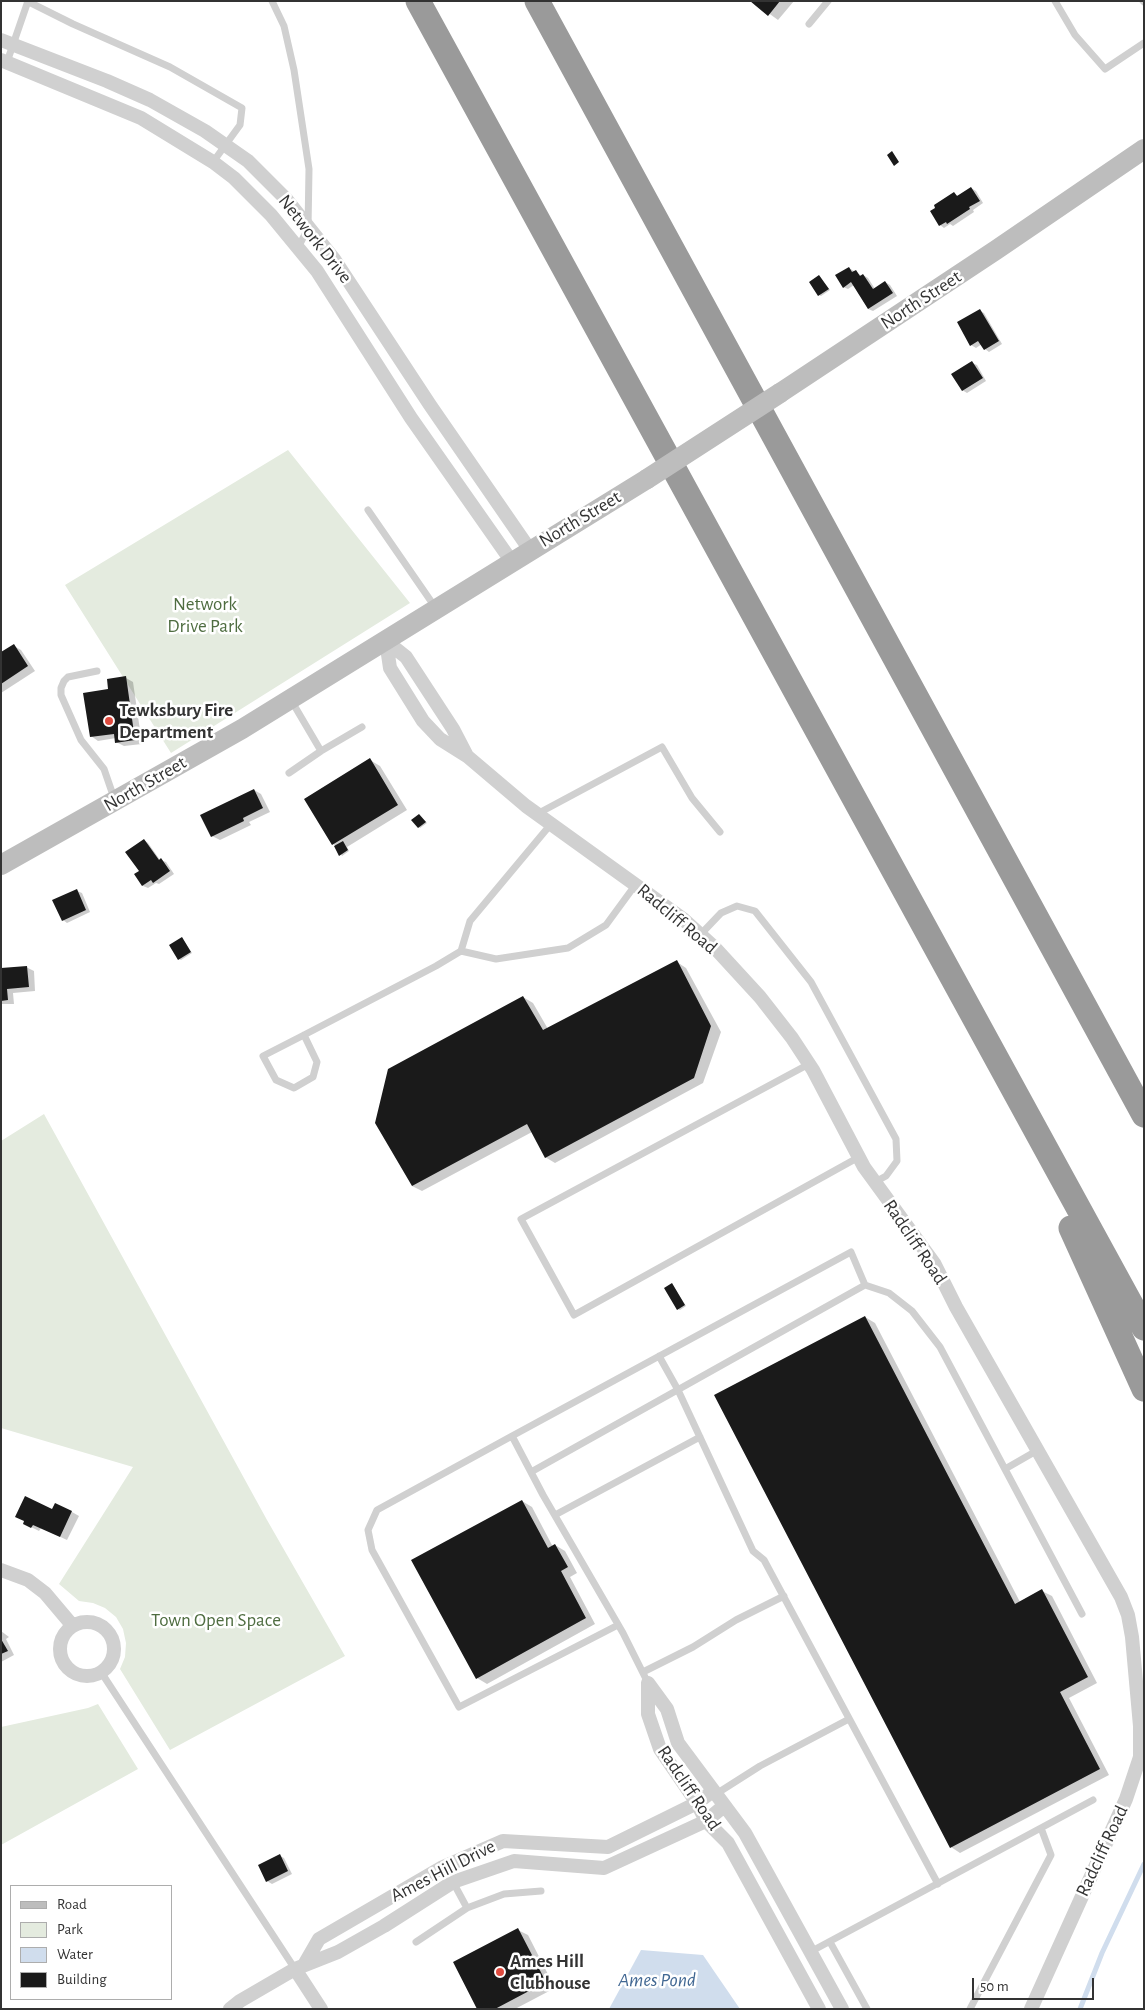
<!DOCTYPE html>
<style>
body{margin:0}
#map{position:relative;width:1145px;height:2010px;overflow:hidden;background:#fff;font-family:"Alegreya Sans",sans-serif}
canvas{display:block}
.frame{position:absolute;inset:0;border:2px solid #333;pointer-events:none}
.legend{position:absolute;left:10px;top:1885px;width:162px;height:115px;box-sizing:border-box;background:#fff;border:1px solid #adadad;margin:0;padding:6px 9px;list-style:none;font-size:15px;color:#333}
.legend li{display:flex;align-items:center;gap:10px;height:25px}
.legend b{width:25px;border:1px solid #adadad}
.scale{position:absolute;left:972px;top:1978px;width:122px;height:22px;box-sizing:border-box;border:2px solid #333;border-top:0;padding-left:6px;font-size:15px;line-height:18px;white-space:nowrap;color:#333;-webkit-text-stroke:4px #fff;paint-order:stroke}
</style>
<div id="map">
<canvas width="1145" height="2010"></canvas>
<div class="frame"></div>
<ul class="legend">
<li><b style="height:6px;background:#bdbdbd"></b>Road</li>
<li><b style="height:14px;background:#e4ebdf"></b>Park</li>
<li><b style="height:14px;background:#d0dded"></b>Water</li>
<li><b style="height:14px;background:#1a1a1a"></b>Building</li>
</ul>
<div class="scale">50 m</div>
</div>
<script>
const c = document.querySelector('canvas').getContext('2d');
c.lineJoin = 'round';
function fillPath(path, color) {
  c.fillStyle = color;
  c.fill(path, 'evenodd');
}
function toPath(rows) {
  const path = new Path2D();
  for (const r of rows) {
    if (r.length === 3) {
      path.moveTo(r[0] + r[2], r[1]);
      path.arc(r[0], r[1], r[2], 0, 2 * Math.PI);
      continue;
    }
    path.moveTo(r[0], r[1]);
    for (let i = 2; i < r.length; i += 2) path.lineTo(r[i], r[i + 1]);
  }
  return path;
}
function trace(path, color, width, dash) {
  c.strokeStyle = color;
  c.lineWidth = width;
  c.lineCap = dash ? 'butt' : 'round';
  c.setLineDash(dash || []);
  c.stroke(path);
}
function drawText(font, color, halo, rows, align = 'center') {
  c.font = font + ' "Alegreya Sans",sans-serif';
  c.lineWidth = 5;
  c.setLineDash([]);
  c.textBaseline = 'middle';
  c.strokeStyle = halo;
  c.fillStyle = color;
  for (const [text, x, y, turn = 0] of rows) {
    c.save();
    c.translate(x, y);
    c.rotate((+turn || 0) * Math.PI / 180);
    c.textAlign = isNaN(turn) ? turn : align;
    if (halo) c.strokeText(text, 0, 0);
    c.fillText(text, 0, 0);
    c.restore();
  }
}
const green = toPath([
 [288,450,410,603,171,753,65,585],
 [44,1114,267,1520,345,1656,170,1750,120,1669,125,1657,126,1643,123,1629,116,1617,105,1608,93,1603,79,1601,59,1584,133,1467,1,1428,1,1141],
 [98,1704,138,1769,1,1845,1,1727,88,1708]
]);
const water = toPath([
 [641,1950,703,1955,740,2009,609,2009]
]);
const shadow = toPath([
 [752,1,794,1,778,20],
 [971,188,976,191,983,203,973,210,974,212,953,226,950,224,944,228,940,225,954,194,959,196],
 [849,268,862,276,863,275,868,278,875,289,885,282,890,285,897,296,873,311,868,309,854,285,848,289,843,287],
 [819,277,830,290,821,296,819,295],
 [980,311,984,313,1002,344,989,352,985,349,982,344,976,348,971,345],
 [972,363,977,365,986,381,967,393,962,390],
 [14,646,21,650,35,671,1,693,1,654],
 [126,678,133,682,142,744,124,746,116,742,116,738,98,741,91,736,110,690],
 [370,760,380,766,407,810,347,847,349,851,342,856,337,846,333,844],
 [254,790,261,794,270,812,249,822,251,825,220,840,212,836],
 [419,815,427,823,420,828,419,827],
 [144,840,148,843,160,860,166,862,174,874,159,884,156,883,148,888,143,886,136,875,141,871],
 [77,891,82,893,90,912,67,923,63,920],
 [182,938,192,953,181,960,179,959],
 [677,962,686,968,721,1032,703,1083,555,1163,545,1157,532,1132,422,1191,412,1186,523,997,533,1003,548,1029],
 [26,967,34,971,35,991,13,993,14,1004,1,1004,1,969],
 [672,1284,686,1306,680,1310,678,1309],
 [865,1317,875,1323,1020,1602,1042,1591,1052,1596,1097,1683,1069,1698,1109,1775,960,1853,951,1847],
 [522,1501,532,1507,553,1547,555,1545,565,1551,577,1573,570,1577,595,1624,487,1684,477,1678],
 [53,1511,72,1512,79,1516,67,1540,41,1528,39,1531,25,1524,26,1521],
 [1,1631,9,1637,6,1639,14,1655,1,1662],
 [280,1856,284,1858,292,1874,272,1884,267,1881],
 [518,1930,528,1935,555,1988,515,2009,479,2009]
]);
const stream = toPath([
 [1080,2009,1102,1953,1144,1864]
]);
const building = toPath([
 [750,1,780,1,768,16],
 [892,151,899,162,894,166,887,155],
 [971,187,980,201,969,207,970,209,947,224,946,222,939,226,930,211,935,208,934,205,954,192,957,196],
 [849,267,852,272,856,270,860,276,863,274,873,289,885,281,893,293,868,309,851,282,843,288,835,275],
 [819,275,829,289,818,296,809,282],
 [980,309,999,341,984,350,978,341,970,346,957,322],
 [972,361,983,378,962,391,951,374],
 [14,644,28,666,1,684,1,652],
 [126,676,135,740,115,743,114,734,90,737,83,693,108,689,107,679],
 [370,758,398,805,332,845,304,799],
 [254,789,263,808,243,818,244,821,211,837,200,815],
 [419,814,426,822,418,828,411,820],
 [144,839,159,860,161,858,170,871,153,883,151,880,142,886,134,874,139,871,125,852],
 [343,841,348,850,339,856,334,846],
 [77,889,86,910,62,921,52,900],
 [182,937,191,952,178,960,169,945],
 [677,960,711,1026,694,1078,545,1158,527,1124,412,1186,375,1123,388,1069,523,996,543,1030],
 [27,966,29,987,7,989,8,1000,1,1001,1,968],
 [672,1283,685,1305,677,1310,664,1288],
 [865,1316,1015,1604,1042,1589,1088,1677,1060,1692,1100,1769,950,1848,714,1395],
 [25,1496,52,1509,55,1503,72,1511,60,1537,33,1525,31,1528,23,1524,24,1521,15,1517],
 [522,1500,548,1548,555,1544,568,1567,561,1571,586,1618,476,1679,411,1560],
 [1,1639,8,1651,1,1654],
 [280,1854,288,1871,266,1882,258,1865],
 [518,1928,546,1982,495,2009,477,2009,453,1962]
]);
const service = toPath([
 [27,1,73,24,170,67,242,108,240,125,213,162],
 [272,1,284,26,294,70,309,169,308,228,298,248],
 [1055,1,1075,35,1105,69,1144,43],
 [1143,1,1144,2],
 [809,24,828,1],
 [7,62,28,1],
 [368,510,435,607],
 [97,671,68,677,64,681,61,688,61,695,81,740,104,769,114,798],
 [291,700,321,751,362,727],
 [289,773,321,751],
 [537,814,662,747,692,798,720,832],
 [700,935,721,913,737,906,755,911,811,982,896,1139,897,1161,886,1176,875,1182],
 [461,951,470,921,551,824],
 [304,1035,317,1062,313,1077,294,1088,276,1080,263,1056,304,1035,436,966,461,951,496,959,568,948,606,925,636,884],
 [809,1064,521,1219,574,1315,859,1157],
 [659,1356,678,1390,753,1551,764,1560,938,1884],
 [512,1436,851,1252,865,1285,889,1293,912,1311,940,1347,1082,1614],
 [1005,1469,1038,1450],
 [531,1472,865,1285],
 [555,1515,700,1437],
 [618,1625,459,1707,372,1550,368,1530,377,1510,512,1436,543,1495,623,1633,648,1683],
 [101,1672,295,1969],
 [643,1672,693,1647,736,1620,784,1596],
 [716,1794,760,1766,849,1719],
 [467,1908,504,1894,541,1891],
 [416,1942,467,1908,453,1882,447,1865],
 [830,1942,867,2009],
 [810,1952,1093,1800],
 [970,2009,1051,1855,1041,1828]
]);
const minor = toPath([
 [1,40,107,81,150,100,205,131,248,161,287,200,334,259,430,405,530,550],
 [1,60,141,118,213,162,234,178,271,215,317,271,411,418,512,562],
 [386,641,390,668,423,721,440,739,467,756,526,806,683,919,715,948,760,997,792,1038,813,1070,864,1167,934,1263,956,1307,1121,1597,1128,1615,1132,1637,1140,1726,1140,1757,1126,1799,1031,2009],
 [386,641,406,657,453,729,467,756],
 [1,1570,28,1580,45,1593,72,1625],
 [87,1649,27],
 [648,1683,667,1709,678,1743,745,1833,842,2009],
 [648,1683,648,1714,660,1749,697,1803,706,1821,728,1843,819,2009],
 [304,1965,319,1939,441,1868,503,1841,608,1847,697,1803,713,1791],
 [295,1969,338,1952,384,1926,453,1882,514,1861,604,1868,706,1821,724,1806],
 [230,2009,240,2001,295,1969,321,2009]
]);
const secondary = toPath([
 [780,393,996,250,1144,149],
 [1,865,242,729,647,479]
]);
const motorway = toPath([
 [418,1,1144,1328],
 [537,1,1144,1115],
 [1071,1228,1144,1389]
]);
const secondaryBridge = toPath([
 [647,479,780,393]
]);
const markers = [
 [109,721,5,"#df4b3f"],
 [500,1972,5,"#df4b3f"]
];
const streetNames = [
 ["Network Drive",315,239,52],
 ["North Street",921,300,-33],
 ["North Street",580,519,-31],
 ["North Street",145,784,-30],
 ["Radcliff Road",677,919,40],
 ["Radcliff Road",915,1242,56],
 ["Radcliff Road",689,1788,56],
 ["Radcliff Road",1102,1851,-65],
 ["Ames Hill Drive",443,1871,-27]
];
const parkNames = [
 ["Network",205,604],
 ["Drive Park",205,626],
 ["Town Open Space",216,1620]
];
const poiNames = [
 ["Tewksbury Fire",119,710],
 ["Department",119,732],
 ["Ames Hill",510,1961],
 ["Clubhouse",510,1983]
];
const waterNames = [
 ["Ames Pond",657,1980]
];
fillPath(green, '#e4ebdf');
fillPath(water, '#d0dded');
fillPath(shadow, '#0003');
trace(stream, '#d0dded', 5);
fillPath(building, '#1a1a1a');
trace(service, '#d0d0d0', 7);
trace(minor, '#d0d0d0', 14);
trace(secondary, '#bdbdbd', 20);
trace(motorway, '#9a9a9a', 25);
trace(secondaryBridge, '#bdbdbd', 20);
for (const [x, y, r, color] of markers) {
  const dot = new Path2D();
  dot.arc(x, y, r, 0, 2 * Math.PI);
  c.fillStyle = color;
  c.fill(dot);
  trace(dot, '#fff', 2);
}
drawText('19px', '#333', '#fff', streetNames);
drawText('19px', '#4f6d41', '#fff', parkNames);
drawText('bold 19px', '#333', '#fff', poiNames, 'left');
drawText('italic 20px', '#426893', '#fff', waterNames);
</script>
